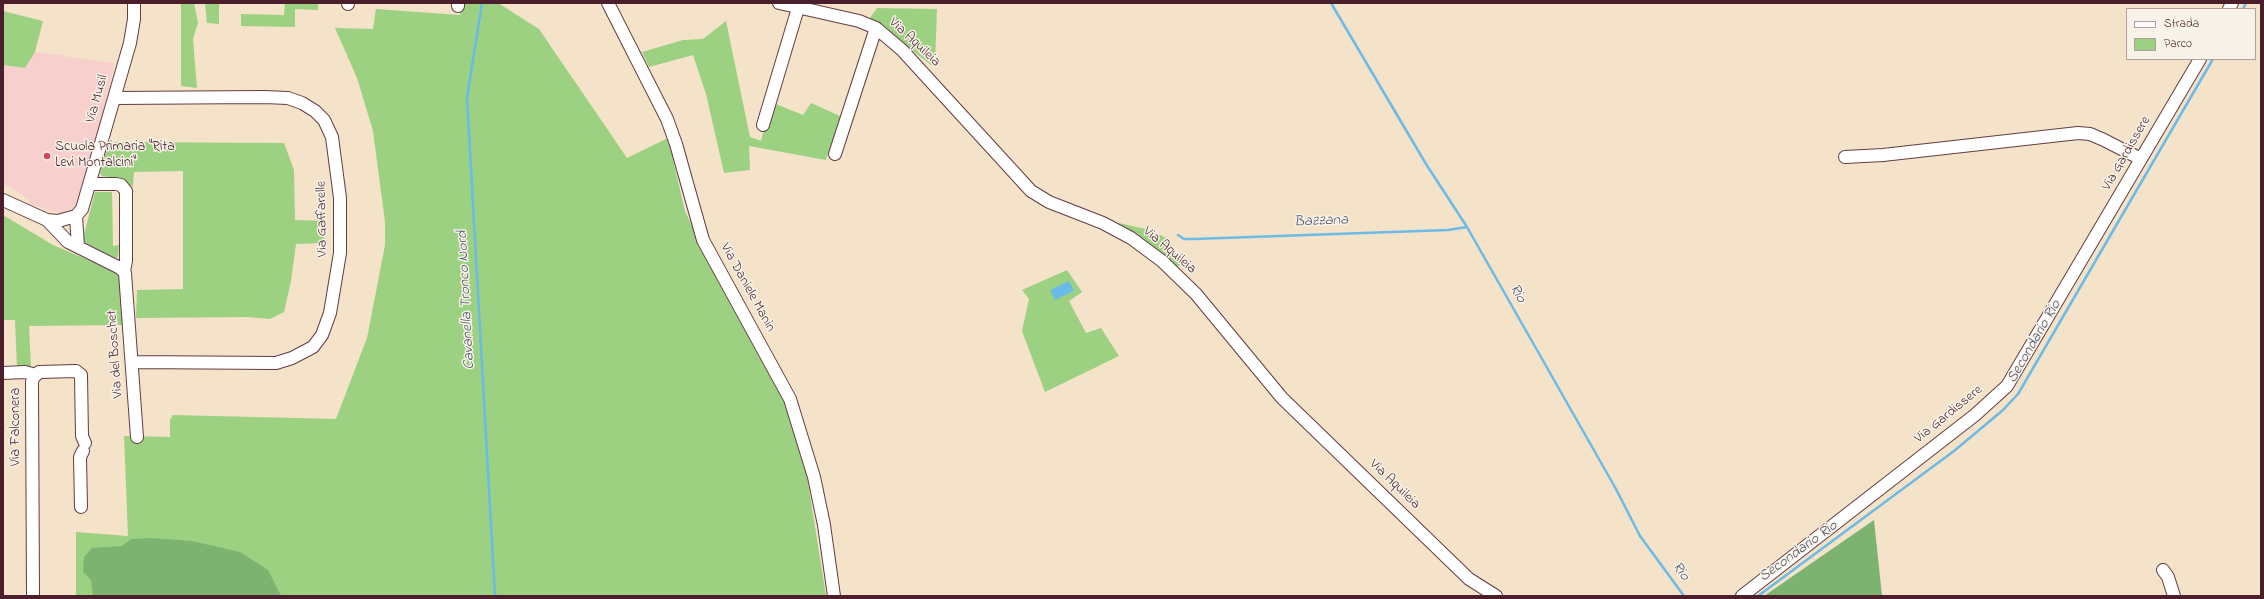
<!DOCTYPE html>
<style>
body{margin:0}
#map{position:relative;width:2264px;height:599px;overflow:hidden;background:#f4e2c9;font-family:"Indie Flower",sans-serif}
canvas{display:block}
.frame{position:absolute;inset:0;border:4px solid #4a1f2b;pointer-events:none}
.legend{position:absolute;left:2126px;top:8px;width:130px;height:52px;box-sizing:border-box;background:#f7f3e8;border:1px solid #b29e9c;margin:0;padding:5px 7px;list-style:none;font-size:12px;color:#4a1f2b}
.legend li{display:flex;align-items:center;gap:8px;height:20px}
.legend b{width:20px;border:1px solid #b29e9c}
</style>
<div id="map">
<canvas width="2264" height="599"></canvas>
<div class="frame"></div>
<ul class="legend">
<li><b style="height:5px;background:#fff"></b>Strada</li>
<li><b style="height:11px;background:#9cd182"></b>Parco</li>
</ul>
</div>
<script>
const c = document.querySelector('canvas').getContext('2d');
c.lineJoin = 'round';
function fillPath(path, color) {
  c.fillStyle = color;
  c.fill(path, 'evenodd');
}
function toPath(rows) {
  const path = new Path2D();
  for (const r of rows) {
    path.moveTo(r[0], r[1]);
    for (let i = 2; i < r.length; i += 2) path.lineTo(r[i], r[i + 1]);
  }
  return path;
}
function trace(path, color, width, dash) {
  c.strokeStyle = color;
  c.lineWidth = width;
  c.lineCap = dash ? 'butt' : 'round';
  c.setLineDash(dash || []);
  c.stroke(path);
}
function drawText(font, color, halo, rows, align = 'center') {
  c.font = font + ' "Indie Flower",sans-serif';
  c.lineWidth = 3;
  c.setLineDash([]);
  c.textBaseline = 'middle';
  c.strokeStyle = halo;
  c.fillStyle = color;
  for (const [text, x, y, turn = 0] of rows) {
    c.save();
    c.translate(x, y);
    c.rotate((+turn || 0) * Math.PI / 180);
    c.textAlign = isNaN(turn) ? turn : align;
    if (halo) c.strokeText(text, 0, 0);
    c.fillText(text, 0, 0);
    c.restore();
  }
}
const built = toPath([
 [35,52,115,63,79,204,65,214,28,204,30,200,3,183,3,65,25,68]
]);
const green = toPath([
 [181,3,194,3,198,23,193,39,197,88,181,86],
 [205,3,219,3,219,24,207,23],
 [285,3,318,3,318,10,295,9,295,27,241,26,241,14,284,15],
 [461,3,498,3,539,29,627,158,668,138,685,211,703,250,771,369,803,451,826,596,76,596,76,532,128,536,124,436,170,437,170,420,173,415,336,419,367,338,385,245,385,222,373,131,357,78,335,28,373,29,376,9,460,15],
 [877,8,937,9,935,64,931,65,870,18],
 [3,11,43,21,35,52,25,68,3,65],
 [726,21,750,137,761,141,771,102,803,115,811,103,840,116,826,160,749,146,750,170,724,173,706,94,693,55,649,67,642,52,683,40,703,39],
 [109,142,284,143,294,170,295,220,325,221,324,243,296,244,291,281,284,312,270,319,247,317,136,318,137,290,183,289,183,171,134,172,133,187,124,179,102,176,100,173],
 [95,192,112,192,113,246,119,245,118,257,115,258,84,242,83,239],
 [3,215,53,245,114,271,122,277,125,325,29,326,31,366,17,367,15,320,3,320],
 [1119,223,1150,230,1168,239,1181,265,1175,267,1160,251,1121,228],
 [1067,270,1082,292,1069,301,1086,333,1101,328,1119,356,1045,392,1022,331,1029,299,1022,290]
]);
const forest = toPath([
 [1874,520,1882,596,1764,596],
 [150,538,192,541,240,552,268,570,281,596,93,596,91,580,83,572,84,557,92,548,122,546,131,539]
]);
const water = toPath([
 [1069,281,1074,291,1055,300,1050,290]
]);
const stream = toPath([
 [482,3,467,98,495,596],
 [1331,3,1426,164,1467,227,1616,489,1640,536,1684,596],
 [2243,9,2246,3],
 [1178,235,1184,239,1194,239,1448,230,1467,227],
 [1758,596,1954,451,2003,410,2018,394,2213,59]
]);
const minor = toPath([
 [608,3,667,119,676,144,703,240,790,399,814,477,824,525,834,596],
 [779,3,859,21,876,28,902,50,1031,191,1049,202,1103,223,1131,238,1162,261,1196,294,1282,398,1469,579,1496,596],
 [348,4,348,3],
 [458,6,458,3],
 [2229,9,2232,3],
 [114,98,264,97,288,98,302,103,315,111,324,120,332,137,340,198,340,253,330,313,322,335,313,347,292,358,276,363,132,362],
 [763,125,798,8],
 [835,154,876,28],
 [1845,157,1883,155,2078,133,2090,134,2104,140,2141,159],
 [91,184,116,184,121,185,126,191,126,261,124,271],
 [3,200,47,220,58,221,76,216,82,209,130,43,134,19,134,3],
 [76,216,78,247],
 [47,220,68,242,120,268,125,273,137,437],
 [3,373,25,372,36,375],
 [81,507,80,457,83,451],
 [2163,570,2168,577,2174,596],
 [33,596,32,382,33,378,39,372,76,371,81,375,82,436,85,443],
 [1742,596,1975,415,2007,386,2200,59]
]);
const markers = [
 [47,156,4,"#d1495b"]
];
const streetNames = [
 ["Via Aquileia",914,43,43],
 ["Via Musil",98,99,-74],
 ["Via Gardissere",2127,154,-60],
 ["Via Gaffarelle",323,219,-91],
 ["Via Aquileia",1169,251,40],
 ["Via Daniele Manin",747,288,61],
 ["Via del Boschet",116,354,-94],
 ["Via Gardissere",1949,415,-39],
 ["Via Falconera",17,427,-90],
 ["Via Aquileia",1394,485,44]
];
const poiNames = [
 ["Scuola Primaria \"Rita",55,148],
 ["Levi Montalcini\"",55,164]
];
const waterNames = [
 ["Bazzana",1321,222,-2],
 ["Rio",1517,294,61],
 ["Cavanella Tronco Nord",467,300,-93],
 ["Secondario Rio",2035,342,-60],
 ["Secondario Rio",1799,552,-36],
 ["Rio",1680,572,54]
];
fillPath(built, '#f7d0cd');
fillPath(green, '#9cd182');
fillPath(forest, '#7db370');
fillPath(water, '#6cbae6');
trace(stream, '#6cbae6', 2.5);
trace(minor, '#643c43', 14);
trace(minor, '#fff', 12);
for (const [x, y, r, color] of markers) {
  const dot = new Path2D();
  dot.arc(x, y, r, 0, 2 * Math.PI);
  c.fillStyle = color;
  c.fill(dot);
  trace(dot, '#f7f3e8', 1.5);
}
drawText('14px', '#4a1f2b', '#f7f3e8', streetNames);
drawText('14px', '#4a1f2b', '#f7f3e8', poiNames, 'left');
drawText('italic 15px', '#56556c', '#f7f3e8', waterNames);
</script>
